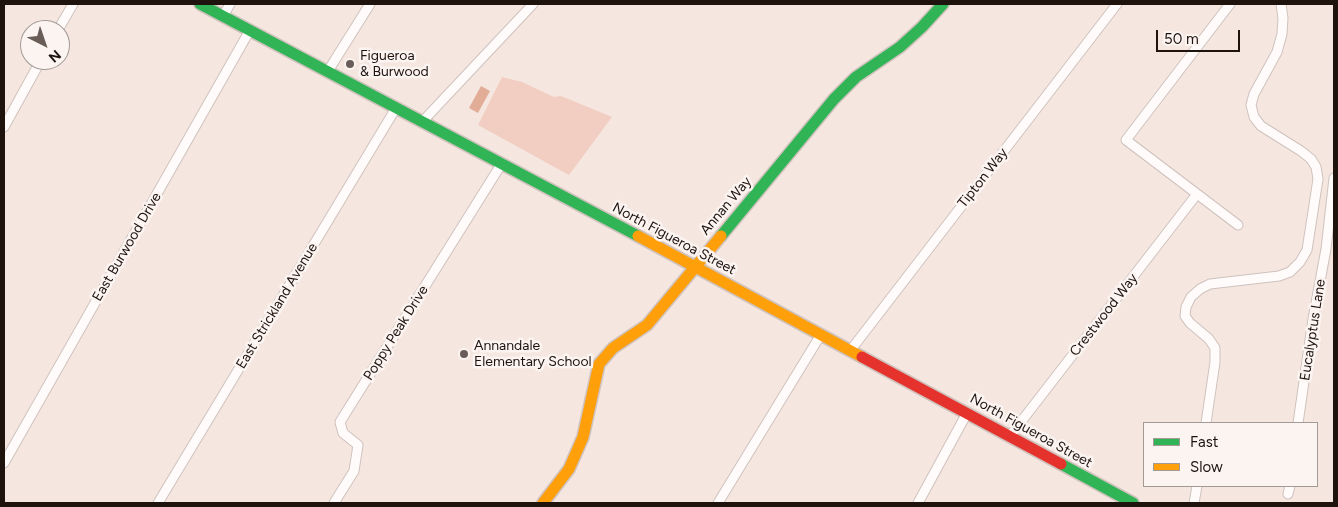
<!DOCTYPE html>
<style>
body{margin:0}
#map{position:relative;width:1338px;height:507px;overflow:hidden;background:#f5e6e0;font-family:Figtree,sans-serif}
canvas{display:block}
.frame{position:absolute;inset:0;border:5px solid #1f130e;pointer-events:none}
.legend{position:absolute;left:1143px;top:422px;width:175px;height:65px;box-sizing:border-box;background:#fbf4f1;border:1px solid #a39a96;margin:0;padding:6px 9px;list-style:none;font-size:15px;color:#1f130e}
.legend li{display:flex;align-items:center;gap:10px;height:25px}
.legend b{width:25px;border:1px solid #a39a96}
.north{position:absolute;left:20px;top:20px;width:50px;height:50px;box-sizing:border-box;background:#fbf4f1;border:1px solid #a39a96;border-radius:50%;rotate:139deg;font-size:14px;font-weight:700;line-height:20px;text-align:center;color:#1f130e}
.north::after{content:'';display:block;margin:auto;width:18px;height:22px;background:#6a5d58;clip-path:polygon(50% 0,100% 100%,50% 72%,0 100%)}
.scale{position:absolute;left:1156px;top:30px;width:84px;height:22px;box-sizing:border-box;border:2px solid #1f130e;border-top:0;padding-left:6px;font-size:15px;line-height:18px;white-space:nowrap;color:#1f130e;-webkit-text-stroke:4px #fbf4f1;paint-order:stroke}
</style>
<div id="map">
<canvas width="1338" height="507"></canvas>
<div class="frame"></div>
<ul class="legend">
<li><b style="height:6px;background:#30b455"></b>Fast</li>
<li><b style="height:6px;background:#ff9f0a"></b>Slow</li>
</ul>
<div class="north">N</div>
<div class="scale">50 m</div>
</div>
<script>
const c = document.querySelector('canvas').getContext('2d');
c.lineJoin = 'round';
function fillPath(path, color) {
  c.fillStyle = color;
  c.fill(path, 'evenodd');
}
function toPath(rows) {
  const path = new Path2D();
  for (const r of rows) {
    path.moveTo(r[0], r[1]);
    for (let i = 2; i < r.length; i += 2) path.lineTo(r[i], r[i + 1]);
  }
  return path;
}
function trace(path, color, width, dash) {
  c.strokeStyle = color;
  c.lineWidth = width;
  c.lineCap = dash ? 'butt' : 'round';
  c.setLineDash(dash || []);
  c.stroke(path);
}
function drawText(font, color, halo, rows, align = 'center') {
  c.font = font + ' Figtree,sans-serif';
  c.lineWidth = 5;
  c.setLineDash([]);
  c.textBaseline = 'middle';
  c.strokeStyle = halo;
  c.fillStyle = color;
  for (const [text, x, y, turn = 0] of rows) {
    c.save();
    c.translate(x, y);
    c.rotate((+turn || 0) * Math.PI / 180);
    c.textAlign = isNaN(turn) ? turn : align;
    if (halo) c.strokeText(text, 0, 0);
    c.fillText(text, 0, 0);
    c.restore();
  }
}
const green = toPath([
 [502,77,522,82,554,97,561,96,612,117,569,175,478,125]
]);
const water = toPath([
 [481,86,490,91,478,113,469,108]
]);
const street = toPath([
 [1230,4,1126,140,1238,225],
 [223,16,230,4],
 [58,30,73,4],
 [328,71,370,4],
 [422,122,533,4],
 [4,127,41,60],
 [850,351,1117,4],
 [1206,423,1215,362,1215,348,1209,339,1190,323,1185,316,1186,307,1191,297,1200,289,1210,284,1279,276,1290,272,1300,262,1307,250,1318,179,1316,167,1311,159,1301,151,1261,126,1254,117,1251,105,1254,94,1277,52,1282,34,1283,18,1281,4],
 [1298,423,1313,319,1326,249,1334,178],
 [1010,436,1197,194],
 [4,463,250,30],
 [1288,494,1290,486],
 [158,503,396,108],
 [334,503,354,471,358,445,343,433,340,422,502,163],
 [718,503,820,336],
 [918,503,967,413],
 [1194,503,1197,486]
]);
const fast = toPath([
 [200,4,638,236],
 [721,236,834,99,856,77,900,47,922,27,943,4],
 [1061,464,1133,503]
]);
const slow = toPath([
 [638,236,862,357],
 [543,503,569,469,583,437,599,364,613,348,647,325,721,236]
]);
const jam = toPath([
 [862,357,1061,464]
]);
const markers = [
 [350,64,5,"#6a5d58"],
 [464,354,5,"#6a5d58"]
];
const poiNames = [
 ["Figueroa",360,56],
 ["& Burwood",360,72],
 ["Annandale",474,346],
 ["Elementary School",474,362]
];
const streetNames = [
 ["Tipton Way",983,178,-52],
 ["Annan Way",726,206,-50],
 ["North Figueroa Street",674,239,28],
 ["East Burwood Drive",127,247,-60],
 ["East Strickland Avenue",277,306,-59],
 ["Crestwood Way",1104,315,-52],
 ["Eucalyptus Lane",1313,330,-81],
 ["Poppy Peak Drive",396,333,-58],
 ["North Figueroa Street",1031,431,29]
];
fillPath(green, '#f1cec1');
fillPath(water, '#e2ad97');
trace(street, '#cfc2bd', 11);
trace(fast, '#cfc2bd', 14);
trace(slow, '#cfc2bd', 14);
trace(jam, '#cfc2bd', 14);
trace(street, '#fefbfa', 9);
trace(fast, '#30b455', 11);
trace(slow, '#ff9f0a', 11);
trace(jam, '#e5322d', 11);
for (const [x, y, r, color] of markers) {
  const dot = new Path2D();
  dot.arc(x, y, r, 0, 2 * Math.PI);
  c.fillStyle = color;
  c.fill(dot);
  trace(dot, '#fbf4f1', 2);
}
drawText('14px', '#1f130e', '#fbf4f1', poiNames, 'left');
drawText('14px', '#1f130e', '#fbf4f1', streetNames);
</script>
